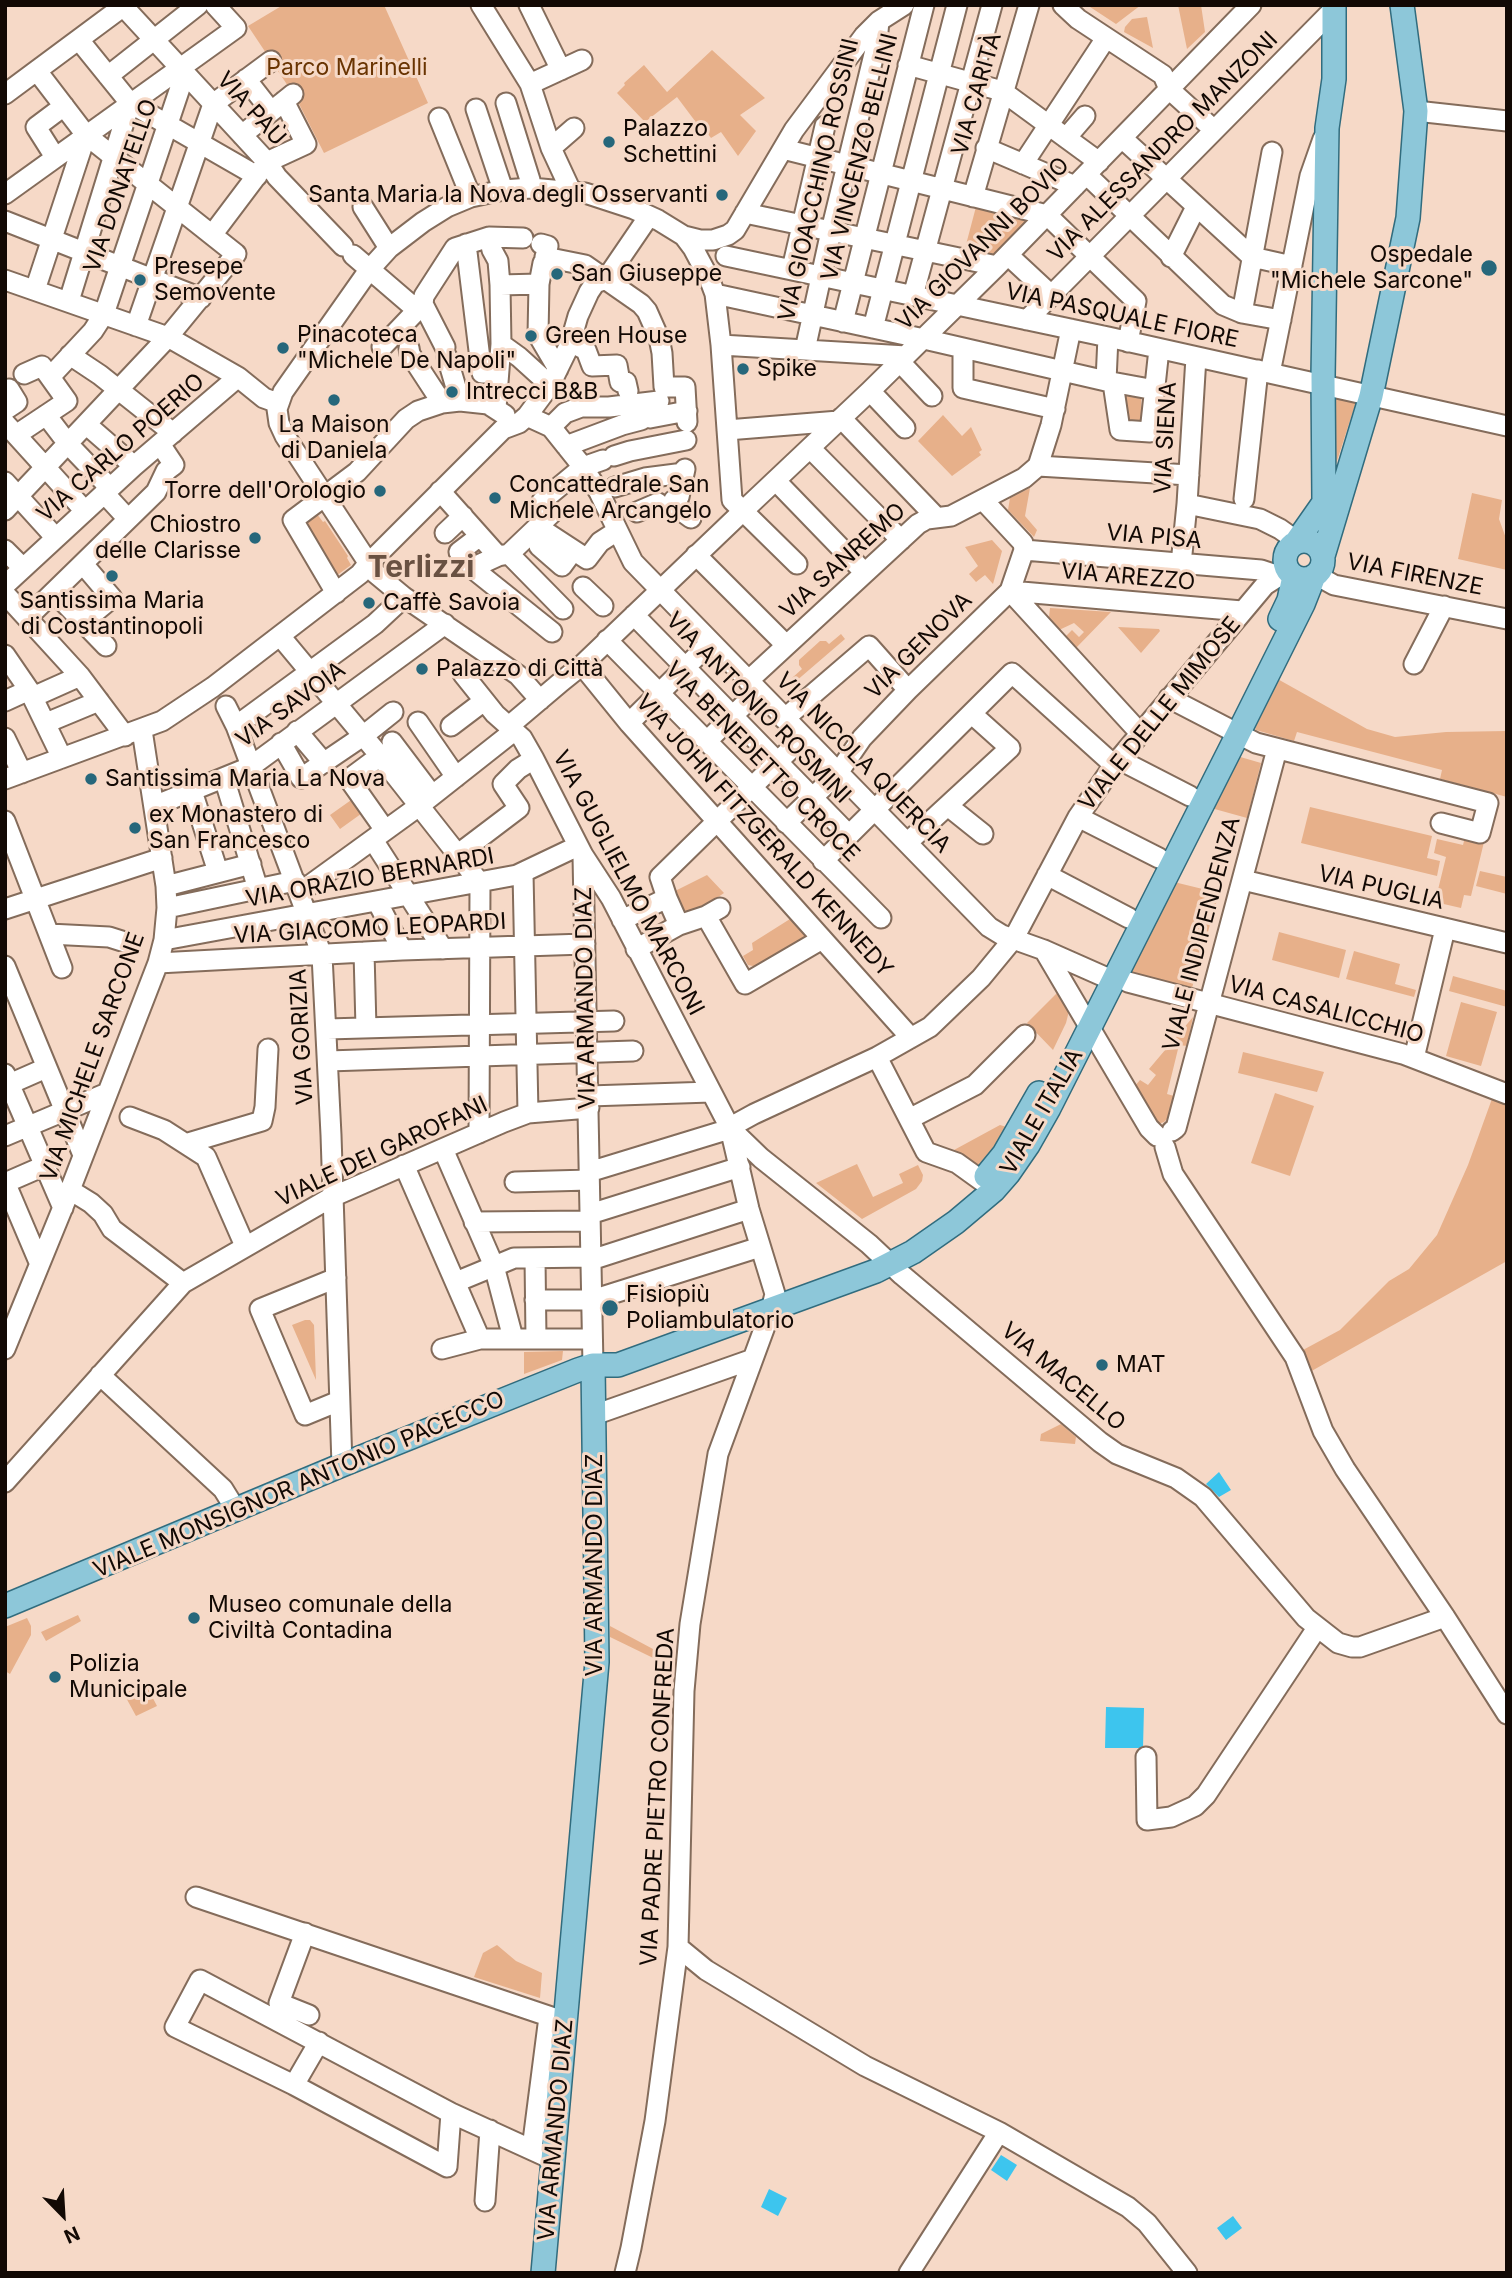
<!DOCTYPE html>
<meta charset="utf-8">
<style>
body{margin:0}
#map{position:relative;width:1512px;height:2278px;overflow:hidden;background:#f6d9c7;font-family:Inter,sans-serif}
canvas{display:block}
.frame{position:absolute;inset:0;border:7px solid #120904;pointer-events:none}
.north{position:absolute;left:28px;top:2180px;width:70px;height:70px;-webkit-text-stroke:5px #f6d9c7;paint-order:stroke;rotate:156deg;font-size:19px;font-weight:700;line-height:28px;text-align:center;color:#120904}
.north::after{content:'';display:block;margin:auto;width:24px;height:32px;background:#120904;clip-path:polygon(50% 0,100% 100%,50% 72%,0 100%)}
</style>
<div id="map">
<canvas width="1512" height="2278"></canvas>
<div class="frame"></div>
<div class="north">N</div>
</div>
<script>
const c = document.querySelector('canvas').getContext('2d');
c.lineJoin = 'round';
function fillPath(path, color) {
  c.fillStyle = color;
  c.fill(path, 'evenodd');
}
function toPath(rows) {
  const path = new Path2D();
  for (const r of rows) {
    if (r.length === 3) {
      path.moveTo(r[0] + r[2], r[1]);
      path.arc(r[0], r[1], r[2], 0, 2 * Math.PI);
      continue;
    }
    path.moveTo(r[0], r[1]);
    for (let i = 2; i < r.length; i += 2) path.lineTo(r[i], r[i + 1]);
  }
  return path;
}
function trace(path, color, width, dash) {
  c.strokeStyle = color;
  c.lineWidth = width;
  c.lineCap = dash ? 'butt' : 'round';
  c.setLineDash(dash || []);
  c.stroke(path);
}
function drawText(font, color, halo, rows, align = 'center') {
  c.font = font + ' Inter,sans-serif';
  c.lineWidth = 6;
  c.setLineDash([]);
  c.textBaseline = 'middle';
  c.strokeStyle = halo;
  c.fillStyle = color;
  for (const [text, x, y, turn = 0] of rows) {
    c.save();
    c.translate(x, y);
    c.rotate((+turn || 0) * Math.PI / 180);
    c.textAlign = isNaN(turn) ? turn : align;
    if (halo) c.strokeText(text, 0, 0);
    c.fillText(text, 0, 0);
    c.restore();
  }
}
const green = toPath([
 [283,5,384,5,428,103,324,153,296,98,248,26],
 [1087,5,1141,5,1116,24],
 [1178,5,1201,5,1205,32,1187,49],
 [1147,17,1153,48,1124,32,1125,27,1132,19],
 [712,50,765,98,740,115,756,131,738,156,721,132,711,138,701,125,696,128,693,124,695,121,677,97,645,122,617,93,625,85,624,83,644,65,667,92],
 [977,203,1032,217,989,262,963,256],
 [1122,393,1141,395,1142,428,1127,427],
 [1332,396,1356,402,1336,464,1332,471],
 [943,415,962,436,971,427,982,450,979,452,981,455,952,476,918,441],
 [1030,488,1025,516,1037,530,1034,537,1008,510,1010,498],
 [1472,493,1502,500,1499,519,1507,541,1507,570,1458,559],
 [317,514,323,522,325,521,348,556,347,558,351,565,336,576,304,523],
 [992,540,1002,551,993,584,985,575,976,582,969,574,978,566,965,547],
 [1050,608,1111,612,1076,648,1066,636,1072,630,1079,637,1084,632,1074,623,1059,630,1049,617],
 [1118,627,1159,629,1160,631,1141,653],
 [841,634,845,639,795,682,792,678,802,669,799,665,799,660,820,641,826,641,829,644],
 [1274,677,1367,729,1395,737,1446,732,1507,731,1507,797,1440,779,1442,770,1297,732,1294,741,1256,730,1252,721],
 [1237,756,1261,763,1247,818,1211,808],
 [354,798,365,811,340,829,330,815],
 [1310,807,1432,836,1427,858,1440,861,1437,876,1301,843],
 [1465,837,1484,842,1471,896,1464,895,1461,908,1435,902,1446,857,1434,853,1437,839,1463,845],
 [1480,871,1507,877,1507,894,1476,886],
 [707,875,724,893,684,920,673,892],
 [1174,882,1219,893,1192,988,1128,973],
 [790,919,807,937,758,967,748,965,743,956,753,950,752,943],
 [1279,932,1346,950,1339,978,1272,960],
 [1354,951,1400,964,1395,984,1416,990,1414,997,1346,979],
 [1453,976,1507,991,1507,1007,1449,991],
 [1059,991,1068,1009,1068,1015,1066,1023,1053,1050,1027,1023],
 [1461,1002,1497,1012,1481,1066,1446,1056],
 [1193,1017,1187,1046,1179,1045,1167,1094,1174,1096,1167,1119,1164,1122,1158,1124,1134,1087,1140,1080,1148,1085,1156,1075,1149,1069],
 [1243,1052,1324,1072,1317,1092,1238,1073],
 [1275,1093,1314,1106,1290,1176,1251,1163],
 [1493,1096,1507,1105,1507,1261,1308,1373,1303,1350,1340,1330,1389,1281,1409,1269,1437,1235,1468,1165],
 [1000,1125,1010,1128,981,1171,954,1150],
 [857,1164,873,1197,903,1183,899,1174,918,1165,923,1175,922,1181,916,1189,862,1219,816,1183],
 [305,1320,310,1320,314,1325,316,1380,292,1325],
 [563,1351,562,1360,524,1374,524,1352],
 [1061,1424,1076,1437,1075,1444,1040,1441,1041,1434],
 [78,1615,81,1621,46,1641,41,1632],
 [27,1618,31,1626,31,1635,10,1674,5,1671,5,1627],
 [610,1626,681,1664,680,1671,610,1637],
 [145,1683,157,1706,136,1716,124,1694],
 [497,1945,516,1961,542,1973,540,1998,474,1977,483,1953]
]);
const water = toPath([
 [1219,1472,1231,1490,1219,1497,1206,1484],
 [1106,1707,1144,1708,1143,1748,1105,1748],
 [1001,2155,1017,2165,1007,2181,991,2170],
 [769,2189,787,2198,778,2216,761,2207],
 [1233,2216,1242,2228,1226,2240,1217,2228]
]);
const minorTunnel = toPath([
 [486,390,487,397]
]);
const minor = toPath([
 [122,5,267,162,277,177,343,246],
 [481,5,530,84,551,148,571,191],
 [529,5,561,70],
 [1063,5,1078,19,1163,75,1169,89,1213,129],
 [79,40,130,103,257,176],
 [908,65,1002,91,1099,162],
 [108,76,198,5],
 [246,79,271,111],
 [530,84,582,60],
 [5,94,125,5],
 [506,103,530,180],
 [476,109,503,190],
 [1416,111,1507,121],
 [439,118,471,197],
 [242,135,293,94],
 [1066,138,1085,116],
 [1122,138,1252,257,1292,266],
 [551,148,574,128],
 [986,148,1075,186],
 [783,149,1047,215,1136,301,1128,342],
 [55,157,36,127,64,106],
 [1023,164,1106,38],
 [1087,175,1223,305,1242,313,1281,320],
 [5,194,236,28,215,5],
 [973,197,1029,5],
 [363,207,389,248],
 [745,213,997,266],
 [5,221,201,298],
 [212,235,267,162,306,144,284,101],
 [684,236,700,240,713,240,728,235,735,230,794,130,864,36,879,21,904,5],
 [489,237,492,250,498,261,500,285,501,344,496,408],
 [466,244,481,367,482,373,498,373],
 [541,244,548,246,545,257,585,265,641,304,647,311,659,338,662,353,664,387,685,387,687,422],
 [353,255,417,310],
 [1008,255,1051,295],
 [726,256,1108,337,1507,426],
 [1171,257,1196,207],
 [543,263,539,284,538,335,558,369],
 [792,269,825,126],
 [606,279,649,216],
 [5,280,168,337,238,377,264,398,278,403],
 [500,285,539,284],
 [35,290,86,135],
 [715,294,924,339,1106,381,1155,390],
 [913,296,992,5],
 [69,301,130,103],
 [423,304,445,347],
 [1242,313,1272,152],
 [1027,320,1334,9],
 [843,322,924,5],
 [136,326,213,104,271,61],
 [873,328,957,5],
 [501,344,519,357,550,385],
 [721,345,906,356],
 [382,347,423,304,424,296,455,248,489,237,523,238],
 [580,347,586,350,592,366,617,365,620,382,626,382,628,391],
 [409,348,410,354,442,403],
 [963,348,963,388,1055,409],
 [805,350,831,231,877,42,879,21],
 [70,355,100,375,173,433],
 [447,357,460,401],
 [900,362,932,396],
 [1270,373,1310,176,1323,139],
 [50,377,93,331,104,314,185,73],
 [1106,381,1108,337],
 [1113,383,1120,430,1150,432,1159,349],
 [870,391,905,428],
 [5,410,17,402,9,389],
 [46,415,69,445,110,488],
 [527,416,551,427,583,467,599,492,633,562,989,927,1002,935,1044,950,1114,981],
 [650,418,687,411],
 [841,418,936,517],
 [5,423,85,511],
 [87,425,134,466],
 [551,427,565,413,581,407,609,407,659,401],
 [727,430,839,421],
 [16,435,67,401,42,366,24,374],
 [566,446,622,425,641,420],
 [810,448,901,540],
 [614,456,630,451,686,440],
 [1038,466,1189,475],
 [1038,466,1051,425,1071,329],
 [685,469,679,497,674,500,673,505,691,518],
 [776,481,865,573],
 [5,482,56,538],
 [615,487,645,478,684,473],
 [440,491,498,556],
 [104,493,128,519],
 [1244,499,1258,370],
 [983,500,1023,543,1024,550],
 [1187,504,1260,519,1280,529,1287,534,1293,543],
 [5,510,168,337,236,254,86,135,37,71],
 [637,512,658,503],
 [538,527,587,559,600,542,617,531],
 [445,533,463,516],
 [539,546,562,566,573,551],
 [5,550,23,568],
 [1024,550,1261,570,1279,576],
 [459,552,480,536],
 [509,554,563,609],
 [696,555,786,645],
 [83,564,112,598,83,622],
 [797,564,743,511,870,391,997,266,1251,5],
 [1181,564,1187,504,1196,357],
 [1320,570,1325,580,1334,585,1507,619],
 [5,585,134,466,238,377],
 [583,587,603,606],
 [1010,591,1242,611],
 [1010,591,1140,733],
 [54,592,106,646],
 [336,593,293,520,357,472,406,419,418,411,442,403,460,401,488,404,505,415],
 [5,594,80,676,125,736],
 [634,615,848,834],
 [27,618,156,492,166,471,174,465,160,444],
 [552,632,472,568,498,556,509,554,552,513,542,501,583,467,603,460],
 [280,636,380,756,480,883,479,1133],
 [607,640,881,918],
 [5,655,29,690,62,758],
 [1414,664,1444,606],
 [582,665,629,723,911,1038],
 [463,674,495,714,522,738,534,759,583,855,611,898,730,1128,749,1209,775,1294,771,1310,718,1454,690,1624,684,1691,678,1947,655,2121,631,2248,625,2273],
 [748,681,918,524,927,519,951,516,1024,478,1038,466],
 [33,697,80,676],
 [1169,698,1256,743,1488,803,1480,833,1441,823],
 [5,701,29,690],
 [226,706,236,726,322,955,331,1135,342,1465],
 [784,719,869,646,908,690],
 [418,722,456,777],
 [46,723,99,701],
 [629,723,711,642],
 [236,726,375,624,404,597],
 [451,726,484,701],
 [509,726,561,682,582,665,743,511,732,500,721,345,715,294,709,278,693,248,684,236,658,220,634,209,585,193,531,188,503,190,471,197,447,207,423,222,389,248,369,270,283,392,277,409,279,423,285,436,375,573,404,597,518,675,540,700],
 [297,731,324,763],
 [5,738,22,773],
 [707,741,758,691],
 [392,742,432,795],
 [281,743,301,778,363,736,393,712],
 [380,756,349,779,385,830],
 [1118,759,1190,796],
 [224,778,258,889],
 [5,779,162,721,213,687,360,574,368,564,503,429,519,423,527,416,550,385,570,344,578,316,589,292,595,283,606,279],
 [192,791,218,872],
 [154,806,250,767,445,624],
 [948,806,983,834],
 [1078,817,1159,858],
 [5,821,62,968],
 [786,823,838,773,862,738,908,690,1010,591,1024,550],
 [373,840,443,949],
 [907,843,1010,748,972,714],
 [457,855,519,808,503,784,518,769,534,759],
 [583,856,593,1365],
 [823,861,1012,673,1114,765],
 [523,873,528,1113],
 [1047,875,1129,918],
 [1243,880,1507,943],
 [166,886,251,864],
 [299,893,419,806,514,731],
 [377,901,402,950],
 [167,908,295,881],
 [5,909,162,858],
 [706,916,745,984,822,939],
 [622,920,667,898],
 [679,925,667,898,660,877,802,738],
 [49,934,109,937,128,943],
 [164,940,517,875,578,846],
 [636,949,679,925,706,916,720,908],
 [1044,950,1149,1128,1157,1136],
 [364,952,366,1028],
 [158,963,402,950,585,944],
 [5,966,83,1155],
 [1128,982,1403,1054,1507,1094],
 [327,1029,614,1021],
 [877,1057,926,1152,957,1163,982,1181],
 [1414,1058,1445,929],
 [328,1061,633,1051],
 [5,1074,63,1208],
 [5,1086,46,1068],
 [589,1096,711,1092],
 [130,1117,164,1130,206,1157,245,1246],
 [909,1119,975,1085,1025,1035],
 [731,1129,761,1158,869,1244,902,1275,1100,1442,1117,1454,1176,1478,1203,1497,1306,1618,1338,1643,1352,1647,1360,1647,1445,1617],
 [1172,1131,1176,1128,1277,749],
 [5,1136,107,1093],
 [188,1143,262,1121,265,1107,268,1049],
 [1165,1147,1173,1174,1295,1357,1323,1431,1345,1469,1445,1617,1507,1714],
 [443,1149,494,1266,513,1338],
 [404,1165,480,1339],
 [589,1172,723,1131,754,1114,877,1057,930,1027,981,978,1014,938,1078,817,1114,765,1265,585,1279,576,1290,574],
 [5,1182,39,1262],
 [515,1182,589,1180],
 [5,1183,44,1166],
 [70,1190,91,1203,103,1214,112,1229,183,1283],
 [590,1214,740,1167],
 [474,1222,590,1221],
 [535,1258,536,1339],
 [591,1260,749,1209],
 [336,1278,260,1309,305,1415,339,1401],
 [456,1282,514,1258,591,1257],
 [535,1300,592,1300,760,1247],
 [5,1349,70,1190,158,963,164,940,167,908,166,886,142,730],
 [442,1349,480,1339,592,1339],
 [100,1375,223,1489,236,1510],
 [594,1415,753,1359],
 [5,1482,183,1283,332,1197,504,1122,528,1113,589,1108],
 [1146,1757,1147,1820,1171,1817,1195,1806,1206,1795,1317,1628],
 [196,1897,566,2022],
 [305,1933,279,2003,309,2015],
 [678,1947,706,1970,865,2066,999,2132,1128,2207,1147,2223,1187,2273],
 [294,2085,319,2042],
 [451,2113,447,2167,294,2085,175,2027,200,1980,451,2113,554,2160],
 [532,2149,549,2017],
 [485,2201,490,2130],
 [909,2273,999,2132]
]);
const major = toPath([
 [1324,502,1323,377,1327,128,1334,79,1334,5],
 [1304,560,19],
 [1297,541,1332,491],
 [1323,556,1371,396,1408,218,1416,111,1402,5],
 [1280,619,1289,600,1294,576],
 [986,1176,1004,1154,1039,1093],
 [5,1606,342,1465,578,1370,593,1365,618,1365,876,1271,913,1252,956,1222,994,1190,1008,1174,1028,1145,1049,1108,1238,734,1303,604,1314,576],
 [543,2273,597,1662,593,1365]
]);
const markers = [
 [609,142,7,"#26677b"],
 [722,195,7,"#26677b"],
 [1489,268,9,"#26677b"],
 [557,274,7,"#26677b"],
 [140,280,7,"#26677b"],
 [531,336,7,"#26677b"],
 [283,348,7,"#26677b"],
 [743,369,7,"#26677b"],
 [452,392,7,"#26677b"],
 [334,400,7,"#26677b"],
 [380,491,7,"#26677b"],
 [495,498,7,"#26677b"],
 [255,538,7,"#26677b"],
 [112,576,7,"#26677b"],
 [369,603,7,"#26677b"],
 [422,669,7,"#26677b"],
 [91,779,7,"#26677b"],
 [135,828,7,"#26677b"],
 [610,1308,9,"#26677b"],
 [1102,1365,7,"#26677b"],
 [194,1618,7,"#26677b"],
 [55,1677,7,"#26677b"]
];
const parkNames = [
 ["Parco Marinelli",347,68]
];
const streetNames = [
 ["VIA CARITÀ",977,94,-74],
 ["VIA PAÙ",251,109,48],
 ["VIA ALESSANDRO MANZONI",1163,147,-45],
 ["VIA VINCENZO BELLINI",860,157,-76],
 ["VIA GIOACCHINO ROSSINI",819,180,-77],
 ["VIA DONATELLO",121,186,-71],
 ["VIA GIOVANNI BOVIO",983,244,-45],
 ["VIA PASQUALE FIORE",1122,316,12],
 ["VIA SIENA",1166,438,-87],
 ["VIA CARLO POERIO",121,448,-41],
 ["VIA PISA",1154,537,5],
 ["VIA SANREMO",843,561,-42],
 ["VIA FIRENZE",1415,575,11],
 ["VIA AREZZO",1128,577,5],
 ["VIA GENOVA",919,646,-45],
 ["VIA SAVOIA",291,705,-36],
 ["VIA ANTONIO ROSMINI",758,708,46],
 ["VIALE DELLE MIMOSE",1160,714,-51],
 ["VIA BENEDETTO CROCE",762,762,46],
 ["VIA NICOLA QUERCIA",863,763,46],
 ["VIA JOHN FITZGERALD KENNEDY",764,836,48],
 ["VIA ORAZIO BERNARDI",370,878,-10],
 ["VIA GUGLIELMO MARCONI",628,883,62],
 ["VIA PUGLIA",1381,888,13],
 ["VIA GIACOMO LEOPARDI",370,929,-3],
 ["VIALE INDIPENDENZA",1202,934,-75],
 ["VIA ARMANDO DIAZ",586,998,-91],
 ["VIA CASALICCHIO",1326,1010,15],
 ["VIA GORIZIA",302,1037,-93],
 ["VIA MICHELE SARCONE",93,1057,-70],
 ["VIALE ITALIA",1042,1112,-60],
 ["VIALE DEI GAROFANI",382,1152,-25],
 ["VIA MACELLO",1063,1377,40],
 ["VIALE MONSIGNOR ANTONIO PACECCO",299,1485,-23],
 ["VIA ARMANDO DIAZ",595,1565,-90],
 ["VIA PADRE PIETRO CONFREDA",658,1797,-87],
 ["VIA ARMANDO DIAZ",556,2130,-85]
];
const poiNames = [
 ["Palazzo",623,129],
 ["Schettini",623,155],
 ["Santa Maria la Nova degli Osservanti",708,195,"right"],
 ["Ospedale",1473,255,"right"],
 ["\"Michele Sarcone\"",1473,281,"right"],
 ["Presepe",154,267],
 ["Semovente",154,293],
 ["San Giuseppe",571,274],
 ["Pinacoteca",297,335],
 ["\"Michele De Napoli\"",297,361],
 ["Green House",545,336],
 ["Spike",757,369],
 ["Intrecci B&B",466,392],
 ["La Maison",334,425,"center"],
 ["di Daniela",334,451,"center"],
 ["Concattedrale San",509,485],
 ["Michele Arcangelo",509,511],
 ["Torre dell'Orologio",366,491,"right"],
 ["Chiostro",241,525,"right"],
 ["delle Clarisse",241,551,"right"],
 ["Santissima Maria",112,601,"center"],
 ["di Costantinopoli",112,627,"center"],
 ["Caffè Savoia",383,603],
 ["Palazzo di Città",436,669],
 ["Santissima Maria La Nova",105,779],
 ["ex Monastero di",149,815],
 ["San Francesco",149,841],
 ["Fisiopiù",626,1295],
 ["Poliambulatorio",626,1321],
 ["MAT",1116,1365],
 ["Museo comunale della",208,1605],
 ["Civiltà Contadina",208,1631],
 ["Polizia",69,1664],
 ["Municipale",69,1690]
];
const districtNames = [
 ["Terlizzi",421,568]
];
fillPath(green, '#e7b08a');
fillPath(water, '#3dc5ee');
trace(minorTunnel, '#d4baaa', 19, [19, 10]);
trace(minor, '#846c5b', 23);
trace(major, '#316c7e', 26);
trace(minor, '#fff', 19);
trace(major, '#8dc7d9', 23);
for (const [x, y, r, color] of markers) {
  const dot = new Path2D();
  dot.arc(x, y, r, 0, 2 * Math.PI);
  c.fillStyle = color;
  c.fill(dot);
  trace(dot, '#f6d9c7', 2.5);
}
drawText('23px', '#693402', '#f6d9c7', parkNames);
drawText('23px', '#120904', '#f6d9c7', streetNames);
drawText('23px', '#120904', '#f6d9c7', poiNames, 'left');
drawText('bold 30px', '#695142', '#f6d9c7', districtNames);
</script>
